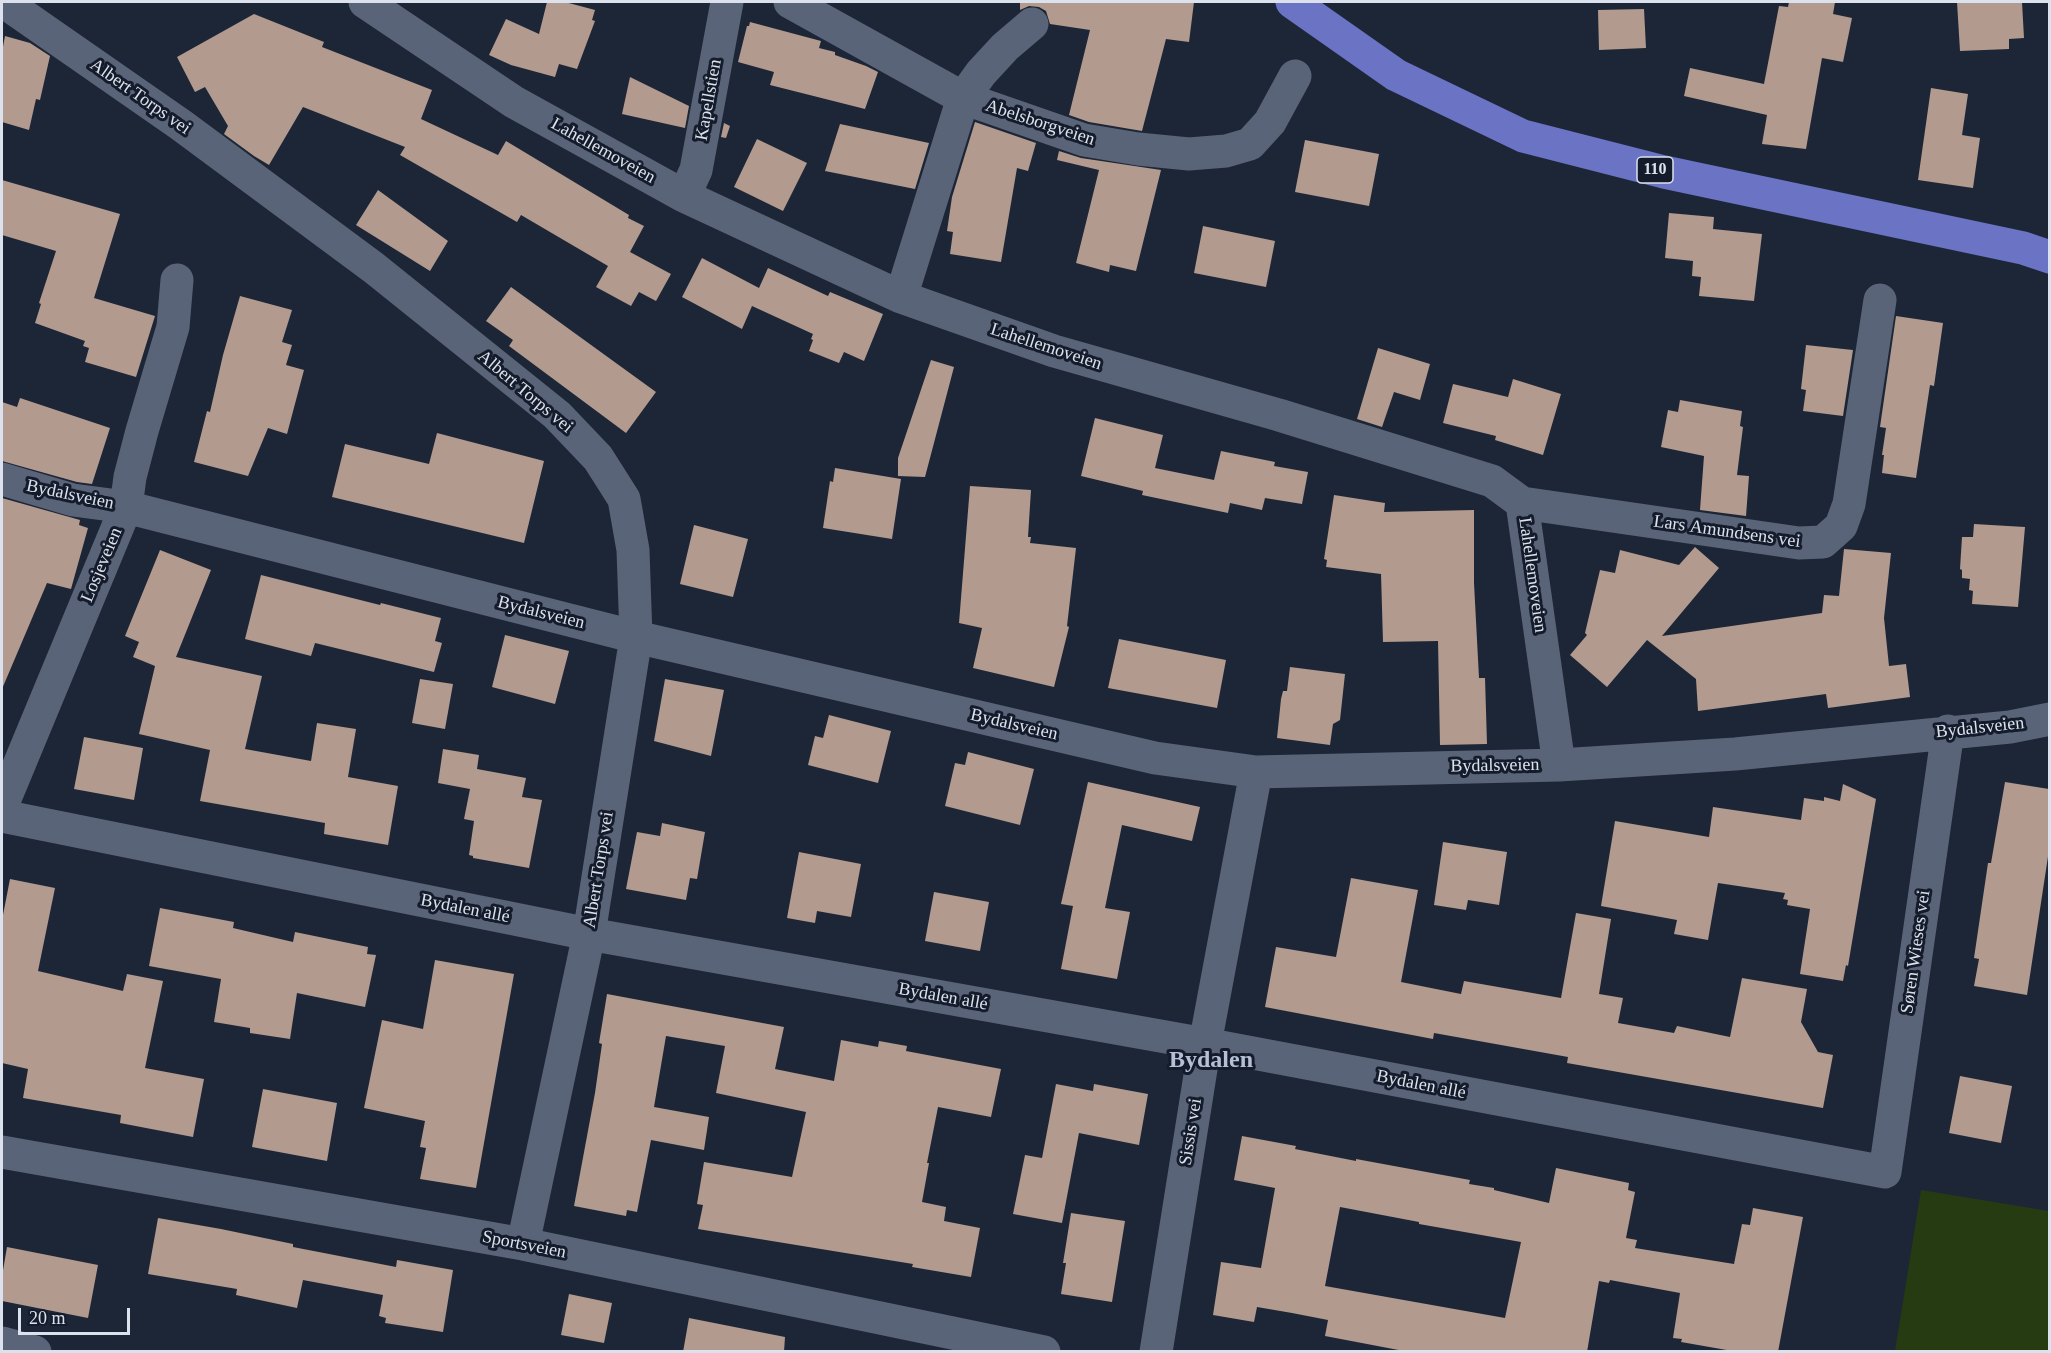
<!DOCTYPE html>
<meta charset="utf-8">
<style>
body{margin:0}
#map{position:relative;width:2051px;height:1353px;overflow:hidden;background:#1d2636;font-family:Georgia,serif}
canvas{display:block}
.frame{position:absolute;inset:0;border:3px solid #dce2ed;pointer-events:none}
.scale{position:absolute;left:18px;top:1308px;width:112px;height:27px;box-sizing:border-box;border:3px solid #dce2ed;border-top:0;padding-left:8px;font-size:18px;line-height:21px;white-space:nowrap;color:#dce2ed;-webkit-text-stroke:4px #141c2c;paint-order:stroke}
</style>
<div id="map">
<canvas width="2051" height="1353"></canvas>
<div class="frame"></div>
<div class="scale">20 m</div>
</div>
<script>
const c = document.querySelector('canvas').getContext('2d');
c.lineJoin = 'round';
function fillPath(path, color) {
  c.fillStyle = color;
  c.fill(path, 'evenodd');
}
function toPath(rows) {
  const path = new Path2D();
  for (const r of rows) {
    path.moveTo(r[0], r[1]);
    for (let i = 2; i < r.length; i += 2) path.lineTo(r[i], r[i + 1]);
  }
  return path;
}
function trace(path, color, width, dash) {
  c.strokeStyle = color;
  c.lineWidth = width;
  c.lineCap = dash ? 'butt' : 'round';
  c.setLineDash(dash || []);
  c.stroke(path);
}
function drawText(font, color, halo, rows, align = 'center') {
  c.font = font + ' Georgia,serif';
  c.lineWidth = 6;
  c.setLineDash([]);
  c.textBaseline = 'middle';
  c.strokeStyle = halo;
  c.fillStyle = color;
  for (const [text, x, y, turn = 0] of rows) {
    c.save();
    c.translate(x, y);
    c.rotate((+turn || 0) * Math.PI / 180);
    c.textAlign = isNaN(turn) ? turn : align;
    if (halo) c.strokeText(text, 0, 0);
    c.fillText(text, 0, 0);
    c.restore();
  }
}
const green = toPath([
 [1921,1190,2049,1211,2049,1351,1895,1351]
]);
const building = toPath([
 [547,2,565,2,595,10,592,20,595,21,577,69,559,64,555,77,511,65,489,55,506,19,539,34],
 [1020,2,1194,2,1189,42,1166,39,1142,131,1089,122,1069,115,1090,30,1050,24,1046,11,1039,7,1029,6,1020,10],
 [1789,2,1835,2,1833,14,1852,18,1843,62,1822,58,1806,149,1762,144,1767,115,1684,96,1690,68,1764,84,1779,6,1788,7],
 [1957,2,2022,2,2024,38,2009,39,2009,49,1960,51],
 [1644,9,1646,48,1599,50,1598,10],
 [254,14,324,42,322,47,432,90,421,119,498,155,506,141,629,215,628,218,644,226,630,252,671,274,656,301,639,292,631,306,596,287,608,266,521,215,517,222,400,155,405,147,303,107,269,165,254,156,224,134,228,126,205,87,195,92,177,57],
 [750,22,821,41,819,48,835,52,835,55,866,66,878,72,865,109,770,85,774,72,738,62,747,26,749,26],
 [5,36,30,43,50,56,40,100,36,99,29,130,2,122,2,52],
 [630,77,689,106,685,128,622,114],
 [1931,88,1968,94,1962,135,1980,138,1973,188,1918,180],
 [975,122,1036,143,1028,171,1017,168,1001,262,950,254,953,232,947,231,952,197],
 [724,123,730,126,726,138,721,137],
 [840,124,929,143,915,189,825,171],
 [757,139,807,163,783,211,734,187],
 [1305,140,1379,154,1369,206,1295,192],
 [1059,151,1081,158,1161,170,1136,271,1110,265,1109,272,1076,263,1099,170,1057,160],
 [2,180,120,214,94,298,155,316,136,377,85,362,89,348,83,346,85,341,35,323,41,304,39,303,56,251,2,235],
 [378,190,448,241,430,271,356,225],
 [1669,213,1714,217,1713,229,1762,234,1754,301,1699,296,1701,277,1692,276,1693,261,1665,258],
 [1203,226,1275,241,1266,287,1194,273],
 [702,258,759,288,768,268,828,296,830,292,883,314,864,361,844,352,839,363,809,351,813,340,811,339,813,334,752,306,742,329,682,297],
 [511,287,656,392,626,433,509,346,513,340,486,321],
 [240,296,292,310,282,342,292,345,286,365,304,370,287,434,268,428,248,476,194,462,207,411,210,412,223,355],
 [1896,316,1943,323,1934,386,1930,385,1916,478,1882,473,1884,455,1882,455,1886,428,1880,427],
 [1806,345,1853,350,1843,416,1803,411,1806,390,1801,389],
 [1378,348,1430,364,1420,400,1394,392,1382,427,1357,419],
 [931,360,954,367,925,477,898,476,898,458],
 [1513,379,1561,394,1543,455,1495,440,1496,436,1443,423,1453,384,1508,397],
 [20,398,110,428,92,484,77,482,2,461,2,402,17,407],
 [1680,400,1742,411,1740,426,1743,427,1737,475,1749,476,1746,516,1700,510,1704,456,1661,447,1668,410,1678,412],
 [1095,418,1163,435,1155,468,1214,480,1221,451,1275,462,1274,466,1308,472,1302,504,1265,498,1262,510,1230,503,1228,513,1142,495,1143,491,1081,476],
 [437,433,544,461,524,543,332,497,345,444,429,464],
 [835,468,901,479,892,539,823,528,830,481,833,482],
 [970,486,1031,490,1028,537,1031,537,1030,543,1076,548,1067,626,1069,627,1054,687,973,668,982,628,959,623],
 [1334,495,1385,503,1384,512,1474,510,1474,583,1479,678,1485,678,1487,744,1440,745,1438,641,1383,642,1381,574,1326,567,1327,560,1324,559],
 [2,498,80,520,79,525,88,528,71,589,47,583,2,689],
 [1974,524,2025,527,2018,607,1972,604,1973,591,1969,590,1970,579,1962,578,1962,570,1960,569,1962,537,1973,537],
 [694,525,748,539,733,597,680,584],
 [1695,547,1719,568,1662,636,1822,613,1824,595,1839,596,1844,549,1891,553,1884,618,1889,666,1906,664,1910,697,1828,708,1826,694,1698,711,1696,679,1647,640,1607,687,1570,655,1587,635,1585,633,1600,570,1615,573,1620,550,1679,565],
 [160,550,211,570,176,657,262,676,245,749,311,761,317,723,356,729,348,777,398,786,388,845,324,834,325,823,200,801,210,750,139,734,155,666,133,657,139,642,125,636],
 [261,575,380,605,381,603,441,618,435,641,442,643,434,672,315,643,311,656,245,639],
 [505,635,569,651,555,704,492,687],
 [1119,639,1226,660,1217,708,1108,688],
 [1290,667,1345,674,1340,720,1333,724,1330,745,1277,738,1281,699,1283,691,1287,691],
 [420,679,453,684,445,729,412,723],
 [665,679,724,690,711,756,654,741],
 [829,715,891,731,878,783,808,765,815,736,823,738],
 [84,737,143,748,134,800,74,789],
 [443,749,479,755,477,769,526,778,522,797,542,800,529,868,473,858,473,856,469,855,474,821,464,819,470,789,438,783],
 [968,752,1034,769,1020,825,945,806,955,763,965,765],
 [1088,782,1200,807,1192,841,1122,825,1105,908,1130,912,1117,979,1061,969,1073,906,1061,904],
 [2005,782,2049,789,2049,850,2027,995,1974,986,1979,959,1974,958,1988,863,1991,863],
 [1843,784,1876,799,1848,966,1846,965,1843,981,1800,974,1810,909,1787,905,1788,900,1783,899,1785,893,1718,883,1708,940,1674,934,1677,920,1601,906,1615,821,1709,837,1713,807,1801,820,1804,798,1824,801,1824,797,1840,801],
 [662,823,705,832,697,879,690,878,686,900,626,889,637,832,660,836],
 [1443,842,1507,852,1499,905,1468,900,1466,910,1434,905],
 [799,852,861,864,851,917,817,911,815,923,787,918],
 [1351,878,1418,890,1401,982,1461,994,1464,981,1561,998,1576,913,1611,919,1599,994,1623,998,1618,1023,1674,1033,1677,1026,1730,1037,1742,978,1807,989,1801,1022,1818,1052,1833,1055,1823,1108,1567,1063,1568,1057,1434,1033,1433,1039,1265,1007,1276,947,1336,957],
 [10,879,55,888,38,971,123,991,127,974,163,981,145,1068,204,1079,193,1137,120,1123,121,1115,23,1098,28,1069,2,1063,2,920],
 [934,892,989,902,980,951,925,941],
 [160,908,234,922,233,928,293,942,295,932,368,947,367,954,376,955,365,1007,297,993,290,1039,250,1033,250,1028,214,1022,221,979,149,966],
 [435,960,514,974,476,1188,420,1179,426,1148,420,1147,425,1121,364,1108,382,1020,423,1029],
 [607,994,784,1027,775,1069,834,1081,841,1040,878,1047,879,1041,907,1046,906,1051,1001,1069,991,1117,938,1107,927,1163,929,1163,922,1202,946,1207,944,1221,980,1228,971,1277,912,1267,913,1264,698,1229,703,1205,697,1204,704,1162,792,1177,806,1112,716,1093,725,1046,666,1036,654,1107,709,1117,704,1150,651,1140,637,1212,627,1210,626,1216,574,1206,595,1093,602,1044,599,1043],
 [1960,1076,2012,1086,2001,1143,1949,1133],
 [1056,1084,1093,1091,1094,1084,1148,1094,1139,1145,1079,1133,1062,1223,1013,1214,1025,1155,1042,1158],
 [263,1089,337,1103,327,1161,252,1147],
 [1242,1136,1296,1146,1295,1149,1356,1161,1356,1159,1470,1180,1469,1184,1494,1188,1494,1190,1549,1203,1556,1168,1629,1183,1628,1190,1635,1192,1626,1238,1637,1240,1635,1248,1734,1264,1742,1224,1750,1225,1753,1208,1803,1217,1778,1352,1738,1352,1681,1342,1682,1339,1673,1338,1680,1293,1610,1280,1609,1283,1599,1281,1587,1352,1409,1352,1325,1336,1328,1320,1292,1313,1257,1307,1254,1322,1213,1315,1221,1262,1261,1268,1275,1188,1234,1180],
 [1340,1207,1419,1222,1419,1224,1521,1242,1505,1318,1325,1286],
 [1071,1213,1125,1221,1112,1302,1061,1294,1066,1263,1063,1263],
 [158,1218,221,1229,293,1244,293,1247,396,1267,397,1260,453,1270,443,1332,385,1323,386,1318,379,1316,383,1295,303,1280,297,1308,236,1295,237,1289,148,1274],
 [7,1247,98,1265,88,1318,2,1301,2,1276],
 [569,1294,612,1303,604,1343,561,1335],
 [689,1318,785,1337,784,1352,683,1352]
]);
const minor = toPath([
 [4,2,181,125,374,268,557,415,598,458,624,499,633,550,636,637,589,934,523,1244],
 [365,2,514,102,684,196,901,297,1054,351,1279,415,1492,481,1522,503,1559,765],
 [790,2,963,98,1084,140,1138,149,1189,154,1226,151,1250,144,1270,122,1295,76],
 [684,196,696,170,727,2],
 [901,297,963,98,981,73,1005,47,1032,24],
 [2,479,73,500,126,507,636,637,1155,758,1256,772,1559,765,1735,754,2010,727,2050,719],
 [1522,503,1799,543,1823,542,1841,526,1849,504,1880,300],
 [2,806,126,507,130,477,142,431,173,327,177,280],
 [2,816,589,934,1205,1044,1885,1172,1948,731],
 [2,1152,523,1244,1044,1352],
 [2,1343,35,1352],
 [1156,1352,1205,1044,1256,772]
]);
const trunk = toPath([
 [1292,2,1396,75,1523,136,1664,172,2023,248,2050,257]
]);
const shields = [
 [1655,170,36]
];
const shieldNames = [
 ["110",1655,170]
];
const streetNames = [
 ["Albert Torps vei",140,97,35],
 ["Kapellstien",709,100,-80],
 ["Abelsborgveien",1040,123,18],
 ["Lahellemoveien",603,151,29],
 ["Lahellemoveien",1046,347,18],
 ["Albert Torps vei",525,392,40],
 ["Bydalsveien",70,495,12],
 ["Lars Amundsens vei",1727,532,8],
 ["Losjeveien",102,565,-67],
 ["Lahellemoveien",1532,575,82],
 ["Bydalsveien",541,613,14],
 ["Bydalsveien",1014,725,13],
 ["Bydalsveien",1980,728,-6],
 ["Bydalsveien",1495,766,-1],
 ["Albert Torps vei",599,870,-81],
 ["Bydalen allé",465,909,11],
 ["Søren Wieses vei",1916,952,-82],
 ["Bydalen allé",943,997,10],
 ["Bydalen allé",1421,1085,11],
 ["Sissis vei",1191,1132,-81],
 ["Sportsveien",524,1245,11]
];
const districtNames = [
 ["Bydalen",1211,1061]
];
fillPath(green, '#263b12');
fillPath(building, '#b29a8f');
trace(minor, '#5a6478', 33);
trace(trunk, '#6a73c4', 33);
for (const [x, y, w] of shields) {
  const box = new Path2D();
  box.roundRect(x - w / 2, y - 13, w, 26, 4.5);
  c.fillStyle = '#141c2c';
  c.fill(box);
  trace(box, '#dce2ed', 1.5);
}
drawText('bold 16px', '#dce2ed', null, shieldNames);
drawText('18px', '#dce2ed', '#141c2c', streetNames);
drawText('bold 24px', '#b5c0d6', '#141c2c', districtNames);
</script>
